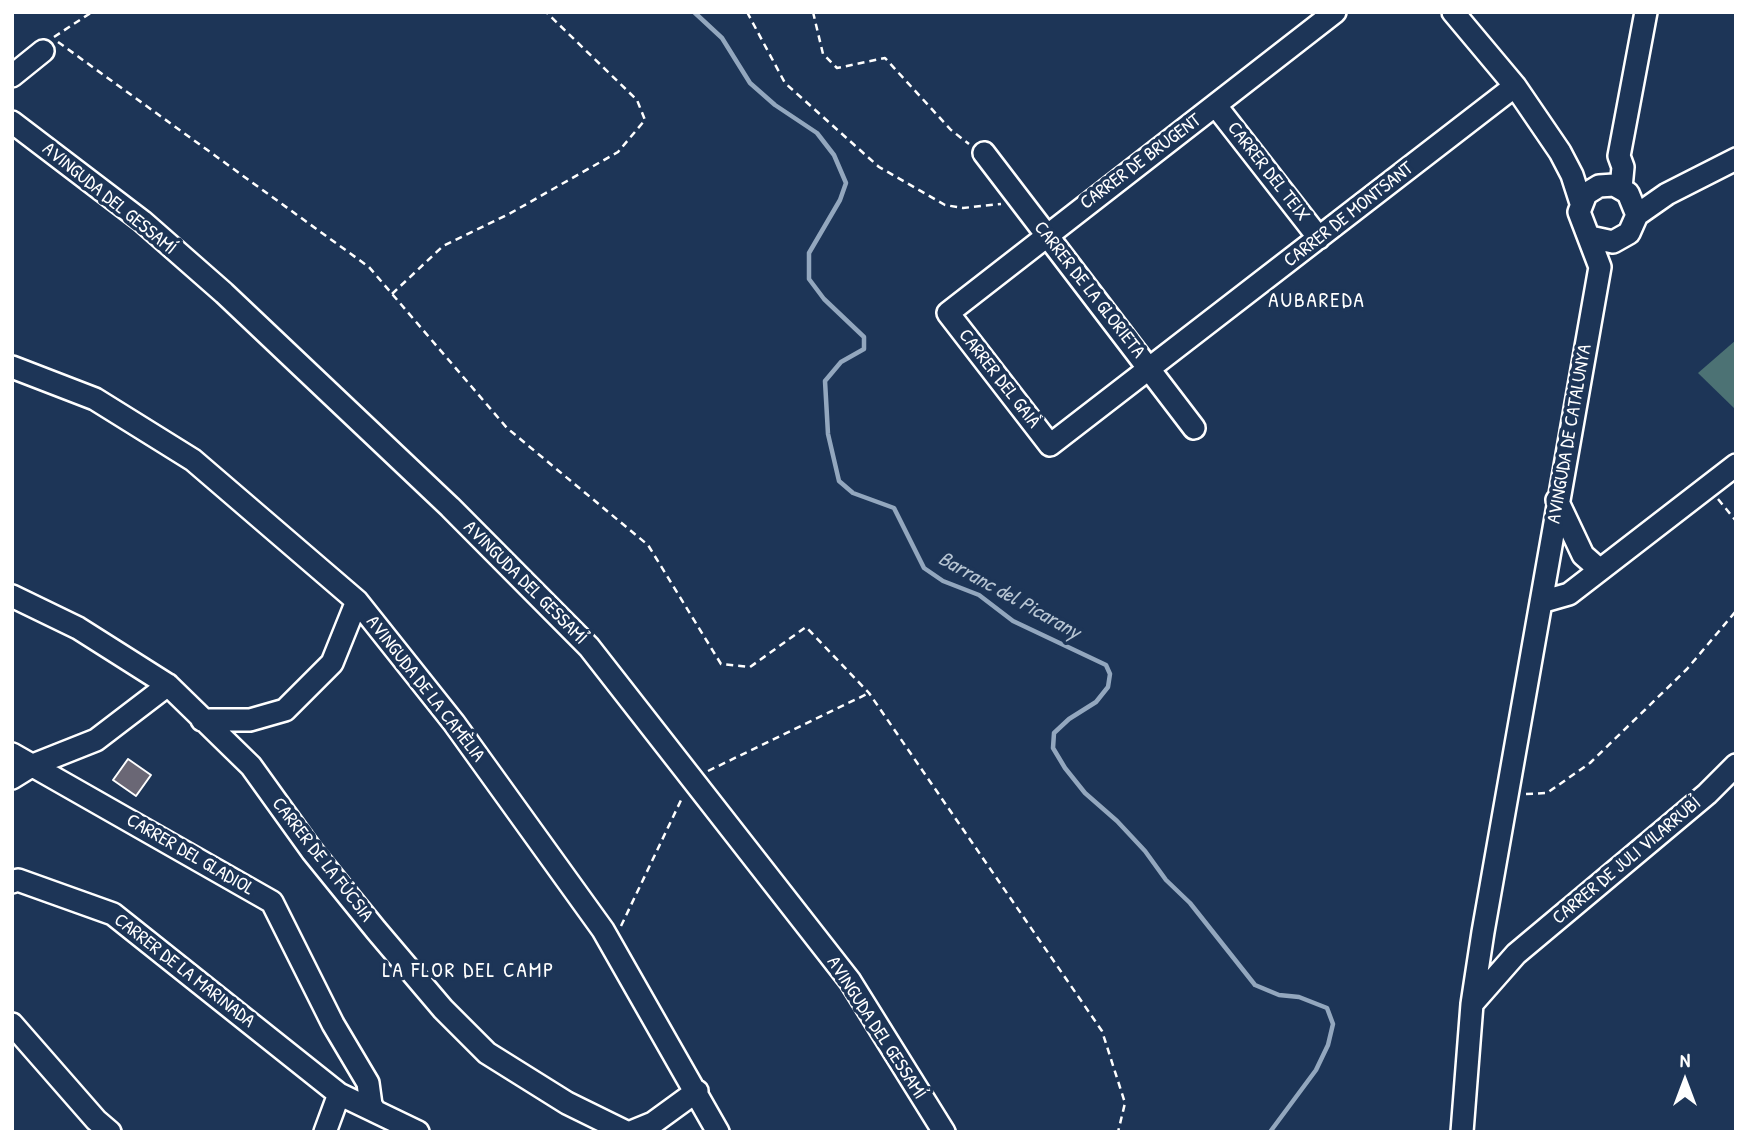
<!DOCTYPE html>
<meta charset="utf-8">
<style>
body{margin:0}
#map{position:relative;width:1748px;height:1144px;overflow:hidden;background:#1d3557;font-family:"Patrick Hand",sans-serif}
canvas{display:block}
.frame{position:absolute;inset:0;border:14px solid #fff;pointer-events:none}
.north{position:absolute;left:1650px;top:1046px;width:70px;height:70px;-webkit-text-stroke:5px #1d3557;paint-order:stroke;rotate:0deg;font-size:19px;font-weight:700;line-height:28px;text-align:center;color:#fff}
.north::after{content:'';display:block;margin:auto;width:24px;height:32px;background:#fff;clip-path:polygon(50% 0,100% 100%,50% 72%,0 100%)}
</style>
<div id="map">
<canvas width="1748" height="1144"></canvas>
<div class="frame"></div>
<div class="north">N</div>
</div>
<script>
const c = document.querySelector('canvas').getContext('2d');
c.lineJoin = 'round';
function fillPath(path, color) {
  c.fillStyle = color;
  c.fill(path, 'evenodd');
}
function toPath(rows) {
  const path = new Path2D();
  for (const r of rows) {
    path.moveTo(r[0], r[1]);
    for (let i = 2; i < r.length; i += 2) path.lineTo(r[i], r[i + 1]);
  }
  return path;
}
function trace(path, color, width, dash) {
  c.strokeStyle = color;
  c.lineWidth = width;
  c.lineCap = dash ? 'butt' : 'round';
  c.setLineDash(dash || []);
  c.stroke(path);
}
function drawText(font, color, halo, rows, align = 'center') {
  c.font = font + ' "Patrick Hand",sans-serif';
  c.lineWidth = 7;
  c.setLineDash([]);
  c.textBaseline = 'middle';
  c.strokeStyle = halo;
  c.fillStyle = color;
  for (const [text, x, y, turn = 0] of rows) {
    c.save();
    c.translate(x, y);
    c.rotate((+turn || 0) * Math.PI / 180);
    c.textAlign = isNaN(turn) ? turn : align;
    if (halo) c.strokeText(text, 0, 0);
    c.fillText(text, 0, 0);
    c.restore();
  }
}
const green = toPath([
 [1736,340,1736,410,1698,373]
]);
const stream = toPath([
 [694,12,722,38,750,83,775,105,817,133,834,155,846,183,840,200,809,253,809,279,824,299,864,337,864,349,841,362,825,381,828,434,839,481,853,493,894,508,924,568,943,581,979,595,1013,621,1106,665,1110,674,1108,687,1096,702,1069,719,1054,733,1053,748,1065,768,1085,793,1117,821,1145,851,1166,880,1190,903,1255,985,1279,995,1299,997,1327,1008,1333,1024,1328,1045,1316,1070,1270,1132]
]);
const building = toPath([
 [128,759,151,775,136,796,113,780,128,759]
]);
const path = toPath([
 [747,12,785,83,879,167,945,205,963,208,1001,204],
 [813,12,823,54,837,68,885,58,951,130,969,144],
 [54,37,92,12],
 [58,42,369,267,507,428,648,545,721,664,750,667,806,627,869,693,1102,1031,1125,1103,1118,1132],
 [392,294,443,246,509,214,618,152,645,120,637,100,546,12],
 [1718,499,1736,521],
 [708,771,869,693],
 [1526,794,1547,793,1590,763,1687,669,1736,611],
 [621,926,683,796]
]);
const minor = toPath([
 [1335,12,948,313,1050,445,1515,86],
 [1453,12,1515,86,1560,152,1572,175,1581,203],
 [12,76,43,51],
 [1216,106,1319,238],
 [12,122,142,221,224,293,450,507,589,647,850,981,944,1132],
 [984,153,1194,428],
 [1621,188,1623,167,1619,156,1646,12],
 [1637,215,1667,194,1736,159],
 [12,367,95,399,193,460,357,601,454,723,603,930,718,1132],
 [1557,500,1583,555,1600,570],
 [12,596,78,628,168,685,251,766,312,851,376,930,443,1009,487,1053,567,1103,626,1132],
 [1541,602,1569,594,1736,465],
 [202,720,250,720,285,710,332,663,357,601],
 [12,754,272,902,333,1024,368,1083,371,1105,376,1112],
 [12,778,33,765,96,740,168,685],
 [12,882,18,880,113,914,339,1094,418,1132],
 [1472,1004,1516,954,1707,794,1736,765],
 [12,1024,96,1120,110,1132],
 [325,1132,339,1094],
 [631,1132,653,1123,697,1091],
 [1462,1132,1472,1004,1483,932,1600,267,1579,212,1586,194,1599,186,1614,185,1628,193,1637,215,1629,233,1613,242,1590,237]
]);
const streetNames = [
 ["CARRER DE BRUGENT",1141,162,-37],
 ["CARRER DEL TEIX",1268,172,52],
 ["AVINGUDA DEL GESSAMÍ",109,199,39],
 ["CARRER DE MONTSANT",1349,215,-38],
 ["CARRER DE LA GLORIETA",1089,290,52],
 ["CARRER DEL GAIÀ",999,379,52],
 ["AVINGUDA DE CATALUNYA",1570,434,-80],
 ["AVINGUDA DEL GESSAMÍ",525,583,45],
 ["AVINGUDA DE LA CAMÈLIA",425,689,52],
 ["CARRER DEL GLADIOL",190,855,30],
 ["CARRER DE LA FÚCSIA",322,860,52],
 ["CARRER DE JULI VILARRUBÍ",1627,861,-40],
 ["CARRER DE LA MARINADA",184,971,38],
 ["AVINGUDA DEL GESSAMÍ",876,1028,57]
];
const neighbourhoodNames = [
 ["AUBAREDA",1317,301],
 ["LA FLOR DEL CAMP",469,971]
];
const waterNames = [
 ["Barranc del Picarany",1009,596,29]
];
fillPath(green, '#4c7274');
trace(stream, '#93a7be', 4.5);
fillPath(building, '#6a6775');
trace(building, '#fff', 2);
trace(minor, '#fff', 26);
trace(path, '#fff', 2.5, [7, 5]);
trace(minor, '#1d3557', 21);
drawText('19px', '#fff', '#1d3557', streetNames);
c.letterSpacing = '2px';
drawText('21px', '#fff', '#1d3557', neighbourhoodNames);
c.letterSpacing = '0px';
drawText('italic 21px', '#b7c5d3', '#1d3557', waterNames);
</script>
